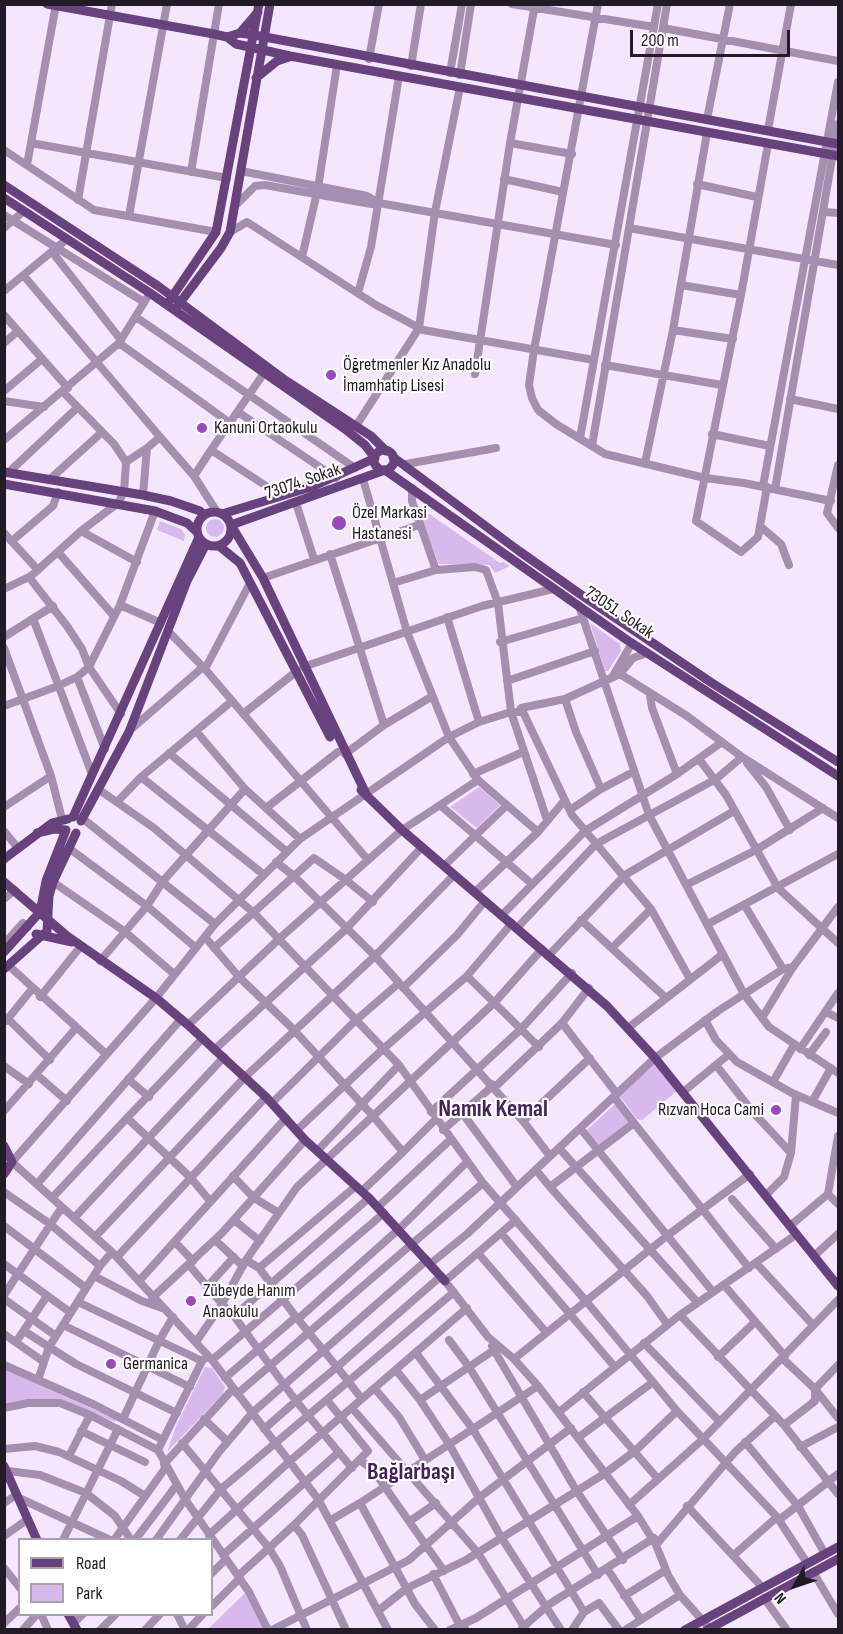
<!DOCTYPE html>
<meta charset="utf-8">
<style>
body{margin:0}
#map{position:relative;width:843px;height:1634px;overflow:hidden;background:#f4e7fd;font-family:"Sofia Sans Condensed",sans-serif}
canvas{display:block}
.frame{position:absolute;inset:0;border:6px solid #211b25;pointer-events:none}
.legend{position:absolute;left:18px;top:1538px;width:195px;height:78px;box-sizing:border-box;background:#fff;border:2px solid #a6a4a8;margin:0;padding:8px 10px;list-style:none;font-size:18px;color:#211b25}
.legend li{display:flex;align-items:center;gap:12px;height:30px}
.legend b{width:30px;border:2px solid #a6a4a8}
.north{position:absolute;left:765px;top:1556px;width:60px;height:60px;-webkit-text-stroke:4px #fff;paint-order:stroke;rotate:230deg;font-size:16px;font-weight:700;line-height:24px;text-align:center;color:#211b25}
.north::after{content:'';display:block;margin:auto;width:21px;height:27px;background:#211b25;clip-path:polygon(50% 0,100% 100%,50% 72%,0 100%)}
.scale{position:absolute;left:630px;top:30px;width:160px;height:27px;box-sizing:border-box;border:3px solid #211b25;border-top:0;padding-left:8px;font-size:18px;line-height:21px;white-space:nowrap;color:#211b25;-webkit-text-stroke:4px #fff;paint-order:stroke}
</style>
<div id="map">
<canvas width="843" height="1634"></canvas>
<div class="frame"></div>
<ul class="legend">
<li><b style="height:8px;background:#67427c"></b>Road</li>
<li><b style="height:16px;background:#d9b9ed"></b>Park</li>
</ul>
<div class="north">N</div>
<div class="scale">200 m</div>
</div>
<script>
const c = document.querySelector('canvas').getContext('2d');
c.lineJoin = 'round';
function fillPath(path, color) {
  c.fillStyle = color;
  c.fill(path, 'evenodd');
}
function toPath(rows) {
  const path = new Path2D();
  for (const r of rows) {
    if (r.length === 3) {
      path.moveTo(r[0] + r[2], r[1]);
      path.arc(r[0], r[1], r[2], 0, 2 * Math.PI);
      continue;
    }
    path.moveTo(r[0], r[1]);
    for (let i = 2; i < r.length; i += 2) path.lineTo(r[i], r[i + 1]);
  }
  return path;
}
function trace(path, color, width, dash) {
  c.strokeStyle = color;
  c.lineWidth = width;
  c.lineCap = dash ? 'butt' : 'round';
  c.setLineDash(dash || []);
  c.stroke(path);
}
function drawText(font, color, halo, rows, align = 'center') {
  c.font = font + ' "Sofia Sans Condensed",sans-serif';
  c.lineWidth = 4.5;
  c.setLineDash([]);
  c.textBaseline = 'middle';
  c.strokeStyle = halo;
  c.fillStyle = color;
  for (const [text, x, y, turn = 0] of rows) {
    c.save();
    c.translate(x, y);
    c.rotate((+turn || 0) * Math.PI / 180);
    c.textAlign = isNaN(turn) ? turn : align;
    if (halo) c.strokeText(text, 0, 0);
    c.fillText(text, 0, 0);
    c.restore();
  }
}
const green = toPath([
 [415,504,500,563,503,562,510,566,495,573,489,565,439,564],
 [215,528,9],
 [160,521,181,529,185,535,184,541,157,530],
 [590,623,620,644,621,651,608,671,605,671],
 [479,787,500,805,477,828,450,807],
 [655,1064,677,1091,642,1120,637,1119,619,1095],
 [615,1104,630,1122,600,1146,587,1130],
 [205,1367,212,1368,225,1387,223,1394,167,1452,176,1426],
 [4,1369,115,1419,115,1422,59,1400,5,1405],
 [245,1593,264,1630,207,1630]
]);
const minor = toPath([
 [512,4,654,27],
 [598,4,534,350,529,385,532,398,538,410,556,424,605,454,705,478,744,483,831,501],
 [663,28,838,61],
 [369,59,379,4],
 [411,66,421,4],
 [450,73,462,4],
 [460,75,471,4],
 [707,119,730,4],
 [768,130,791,4],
 [31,143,227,178],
 [510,143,572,154],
 [4,150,94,210,216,232],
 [27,165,56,4],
 [241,171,367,196,379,203,616,245],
 [191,172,219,4],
 [504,179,563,192],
 [697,184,757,197],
 [78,200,112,4],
 [236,205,255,186,265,185,371,204,379,203],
 [824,212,838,213],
 [4,215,144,302],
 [129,216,167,4],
 [4,228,24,211],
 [629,228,838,265],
 [230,232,247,222,376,305,423,330,594,360],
 [53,253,121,340],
 [302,257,318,188,337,65],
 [24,276,160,437],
 [681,285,741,295],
 [4,291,67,239],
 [358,293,371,247,399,76],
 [4,315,68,388],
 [136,317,355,468],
 [673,330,733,339],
 [4,343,18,331],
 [119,343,230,423],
 [605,365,722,385],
 [475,374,510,143,535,4],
 [4,391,42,359],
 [790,399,838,409],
 [4,401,44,407],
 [238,412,336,478],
 [356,426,419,328,435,212,460,87],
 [712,434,770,446],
 [580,438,658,4],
 [4,440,119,343,150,293],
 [592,446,667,4],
 [211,450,264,373],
 [126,462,147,448],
 [645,463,673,330,707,133],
 [406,464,496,448],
 [838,465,827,513,838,528],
 [8,473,77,408],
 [194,476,211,450,280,495],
 [363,479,407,632,449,737,478,780,538,832],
 [49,480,101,433],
 [763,486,838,82],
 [767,487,758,537,741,552,696,521,741,295,768,144],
 [412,488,412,501,436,570],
 [775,489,838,124],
 [143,495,147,448,160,437,194,476,217,512],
 [296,503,314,559],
 [760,526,781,544,789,565],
 [81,531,137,562],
 [4,533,38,570],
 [13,540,53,506,58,492],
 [58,552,114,616],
 [330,554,384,725],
 [29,577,67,626,82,649,89,667,121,714],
 [263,578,419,525],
 [393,583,436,570,475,567,486,570,498,603,511,712,547,820],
 [4,589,31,576,81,531,118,503,124,492,126,462,114,444,63,392],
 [120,605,161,623],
 [579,606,649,815,744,994,769,1027,838,1073],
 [447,617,479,722],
 [34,621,92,774],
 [168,631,205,669,368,860],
 [4,637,53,606],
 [500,642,583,618],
 [4,648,51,776,62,819],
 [303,667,482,606,553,589],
 [205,669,250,583],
 [620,674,687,716,742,757,838,818],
 [613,676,632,643],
 [77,677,105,749],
 [507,681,595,651],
 [650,695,652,708,677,774],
 [565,699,576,732,601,789],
 [4,706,58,686,77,677,89,667,120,605,155,511],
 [523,712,572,815,651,909,690,979],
 [243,714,297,671],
 [129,731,203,667],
 [196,731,232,701],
 [169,753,286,851],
 [345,754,384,725,431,697],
 [699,759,726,795,778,888,838,943],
 [747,763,766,787,790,830],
 [473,774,523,752],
 [98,789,154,828,254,913,399,1065,483,1183,586,1301,677,1411,777,1517,807,1563],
 [245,789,300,839],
 [117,802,141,777,263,874],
 [441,806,532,884],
 [4,807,51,776],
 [266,808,338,752],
 [570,810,601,789,633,772],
 [82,818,215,924],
 [4,831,17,847],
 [70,849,147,906,196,948],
 [276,862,294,876,375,956,523,1121],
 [444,866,507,805],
 [53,882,124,931,174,974],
 [686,885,756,850,823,808],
 [475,892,538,832,564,801],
 [4,899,15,890],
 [745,906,783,969],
 [502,915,585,831,677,774,722,742],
 [581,920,666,998],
 [708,924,838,854],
 [517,928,596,844,716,779,742,757],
 [205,937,239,977,293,1029,373,1116,297,1187,246,1260,259,1268,296,1317],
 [4,944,23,923,28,927],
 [214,948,314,858,346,880,373,902],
 [612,948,651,909],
 [549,955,625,875,734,811],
 [100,961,147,906,163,881,245,789,196,731,141,777],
 [8,965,106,1054],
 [467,976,512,923],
 [403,988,457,935,485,901],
 [589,988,562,1023,617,1094],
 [40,997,81,946],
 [826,1012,838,1018],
 [762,1018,793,967,838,907],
 [8,1019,50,1060],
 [705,1020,716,1040,737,1062,792,1093,838,1113],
 [6,1021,32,989],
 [188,1025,280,938,402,830,478,780],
 [628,1028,723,954],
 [800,1049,838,993],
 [214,1050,346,929,422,847],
 [809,1055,826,1032],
 [716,1065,752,1111,791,1153],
 [4,1066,29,1084],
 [37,1075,67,1101],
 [128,1079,149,1097],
 [773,1082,794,1045],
 [495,1087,562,1023],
 [683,1092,728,1055],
 [812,1102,831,1068],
 [272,1103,355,1021,399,983],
 [4,1111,76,1028],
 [431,1112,521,1029,572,973],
 [463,1114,517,1187],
 [127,1118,203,1038],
 [436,1119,403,1152,373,1116,495,1002,542,949],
 [634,1123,749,1268],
 [580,1128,713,1292],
 [297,1130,383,1049,467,976,539,1047],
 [443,1130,488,1090,492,1084],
 [559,1148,697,1302],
 [318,1150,399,1065],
 [550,1156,523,1121,590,1058],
 [536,1170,550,1187,634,1123,614,1097],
 [233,1176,254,1198,279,1213],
 [37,1184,181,1019],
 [550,1187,647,1296,667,1324],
 [362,1191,403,1152],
 [4,1192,50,1224,100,1266],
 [828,1194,838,1204],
 [766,1195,784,1177,791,1153,796,1095],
 [52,1198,127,1118,190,1177,210,1201],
 [732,1199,776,1249],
 [378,1207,450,1140],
 [74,1218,224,1057],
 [234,1220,260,1241],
 [516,1220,445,1281,488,1337,514,1359,538,1386,638,1516,656,1545],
 [4,1226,86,1288],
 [790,1226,828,1194,838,1136],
 [501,1233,614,1366],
 [95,1237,245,1077,375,956,454,875],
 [215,1240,243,1266],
 [175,1242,193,1261],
 [112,1252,100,1266,63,1325,190,1387],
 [478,1253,546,1332],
 [814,1256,838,1234],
 [117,1257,266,1097],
 [246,1260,222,1304,234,1316,296,1401,337,1367,362,1399],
 [756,1263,813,1325],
 [4,1264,71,1313],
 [430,1264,467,1234,655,1058,718,1011,783,969,793,967],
 [189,1265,222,1304,196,1342],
 [259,1268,356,1186],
 [94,1276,142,1301,162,1308],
 [139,1281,286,1118],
 [724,1285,785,1356],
 [207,1287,234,1257],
 [4,1295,62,1207],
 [152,1298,222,1233,305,1140],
 [4,1299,56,1336,63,1325],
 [78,1302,202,1361],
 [680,1315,784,1425,838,1494],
 [234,1316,369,1198],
 [298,1319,399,1229,466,1163],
 [24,1331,76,1364,177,1413],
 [4,1334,44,1362],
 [449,1340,469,1367,598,1575],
 [16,1342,47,1296],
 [644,1343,719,1421],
 [494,1350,576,1490,623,1560],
 [416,1353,472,1428,584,1612],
 [208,1356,202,1361,158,1450,185,1499,249,1592,268,1630],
 [718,1357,754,1323],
 [782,1358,815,1389,838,1418],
 [514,1359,668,1235,750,1174],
 [212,1360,384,1213],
 [4,1365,95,1405,163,1440],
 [396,1370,420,1400,449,1444,501,1537,561,1630],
 [225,1378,296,1317,337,1367,441,1276],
 [38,1380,49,1347,56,1336],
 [375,1389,399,1417,425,1460],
 [583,1392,658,1479],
 [237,1394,483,1183],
 [327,1400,368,1451,294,1525,302,1535,346,1630],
 [420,1400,494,1350,492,1346],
 [4,1408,28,1403,60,1403,90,1415,158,1450],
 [352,1408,478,1553,526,1630],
 [559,1412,680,1315,797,1234],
 [123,1419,159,1341,173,1317],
 [204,1419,227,1441],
 [784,1425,815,1401,815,1389,838,1365],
 [264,1429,296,1401,352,1468],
 [81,1431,145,1462],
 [579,1437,653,1382],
 [745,1442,798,1506,825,1554],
 [182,1443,269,1548,238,1576],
 [800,1447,838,1427],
 [4,1449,35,1446,59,1452,121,1481,145,1496],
 [69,1456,90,1415],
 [360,1460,373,1470,444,1571],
 [164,1464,233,1389],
 [8,1471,40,1475,86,1493,115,1516,131,1540],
 [19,1498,110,1540],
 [4,1503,16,1495],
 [629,1505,702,1440,838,1300],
 [687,1506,762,1587],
 [331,1520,360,1503],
 [779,1520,838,1474],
 [410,1521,436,1503],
 [294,1525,269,1548,280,1566,307,1630],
 [209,1535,290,1461,467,1308],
 [4,1536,28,1519],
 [63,1540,118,1429],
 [114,1540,166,1467],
 [135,1540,176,1486],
 [156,1540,219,1452,252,1413,427,1260],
 [180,1540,221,1489,454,1292],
 [735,1554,777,1517],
 [223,1555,339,1452],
 [4,1568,20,1588],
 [608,1570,641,1620],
 [813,1572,838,1614],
 [212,1573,226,1559],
 [433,1574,459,1624,466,1630],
 [624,1596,666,1570],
 [764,1598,787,1630],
 [212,1606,240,1578],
 [378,1611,407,1588,466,1560,604,1474,635,1451,677,1411],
 [41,1614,48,1630],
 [177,1614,185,1630],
 [4,1623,20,1608],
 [74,1623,83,1614],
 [522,1628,548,1605,654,1538],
 [23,1630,37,1614],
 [100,1630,116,1614],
 [145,1630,160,1614],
 [188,1630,203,1614],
 [272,1630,409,1560,480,1497,571,1428],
 [388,1630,318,1499,212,1360,112,1252,12,1162,156,998,215,924,300,839,449,737,479,722,511,712,523,712,521,708,565,699,620,674,633,658,647,653],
 [435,1630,415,1604,360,1503,538,1386],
 [450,1630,476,1618,638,1516],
 [572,1630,584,1612,599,1603,619,1630],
 [625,1630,680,1595],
 [711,1630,680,1595,668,1575,656,1545,735,1452,775,1416]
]);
const major = toPath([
 [47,4,214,34,227,37,236,44,290,56,838,156],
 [240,33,258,12],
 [227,37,240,33,254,35,838,144],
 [256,78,277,61,289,57],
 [4,185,158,286,285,380,371,436,386,451],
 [4,198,150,293,345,429,365,445,375,458,314,486,222,514],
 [170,300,216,232,259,4],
 [176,308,221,248,230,232,270,4],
 [384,460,10],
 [393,457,519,551,580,594,712,683,838,762],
 [4,472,143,495,171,501,200,511,204,515],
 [4,484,155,511,187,523,197,532],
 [214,529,17],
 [219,546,240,563,330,737],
 [361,790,402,830,607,1006,655,1058,838,1286],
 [366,794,263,578,231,525,385,470,627,640,838,776],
 [73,817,199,537],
 [81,821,129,732,187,581,206,544],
 [4,859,52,823,68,819],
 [4,882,67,936,156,998,188,1025,266,1097,305,1140,369,1198,445,1281],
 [36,934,72,942],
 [4,952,40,912,46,881,66,830,54,829,37,833],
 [4,969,47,931,49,896,53,882,76,833],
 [4,1146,12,1162,4,1174],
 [4,1466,37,1540],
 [68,1614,77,1630],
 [685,1630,838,1547],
 [707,1630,838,1559]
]);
const markers = [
 [331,375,6,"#964abc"],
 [202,428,6,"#964abc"],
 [339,523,8,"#964abc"],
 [776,1110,6,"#964abc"],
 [191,1301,6,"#964abc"],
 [111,1364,6,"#964abc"]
];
const poiNames = [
 ["Öğretmenler Kız Anadolu",343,365],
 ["İmamhatip Lisesi",343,386],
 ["Kanuni Ortaokulu",214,428],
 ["Özel Markasi",352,513],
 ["Hastanesi",352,534],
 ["Rızvan Hoca Cami",764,1110,"right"],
 ["Zübeyde Hanım",203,1291],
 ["Anaokulu",203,1312],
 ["Germanica",123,1364]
];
const streetNames = [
 ["73074. Sokak",303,482,-19],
 ["73051. Sokak",619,613,34]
];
const districtNames = [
 ["Namık Kemal",493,1110],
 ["Bağlarbaşı",411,1473]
];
fillPath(green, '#d9b9ed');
trace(minor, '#a48fb1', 8);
trace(major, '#67427c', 9);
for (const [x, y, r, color] of markers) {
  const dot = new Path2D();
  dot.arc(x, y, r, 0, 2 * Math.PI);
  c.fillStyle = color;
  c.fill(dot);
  trace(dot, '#fff', 2);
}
drawText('18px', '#211b25', '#fff', poiNames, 'left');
drawText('18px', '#211b25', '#fff', streetNames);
drawText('bold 24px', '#452158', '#fff', districtNames);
</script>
